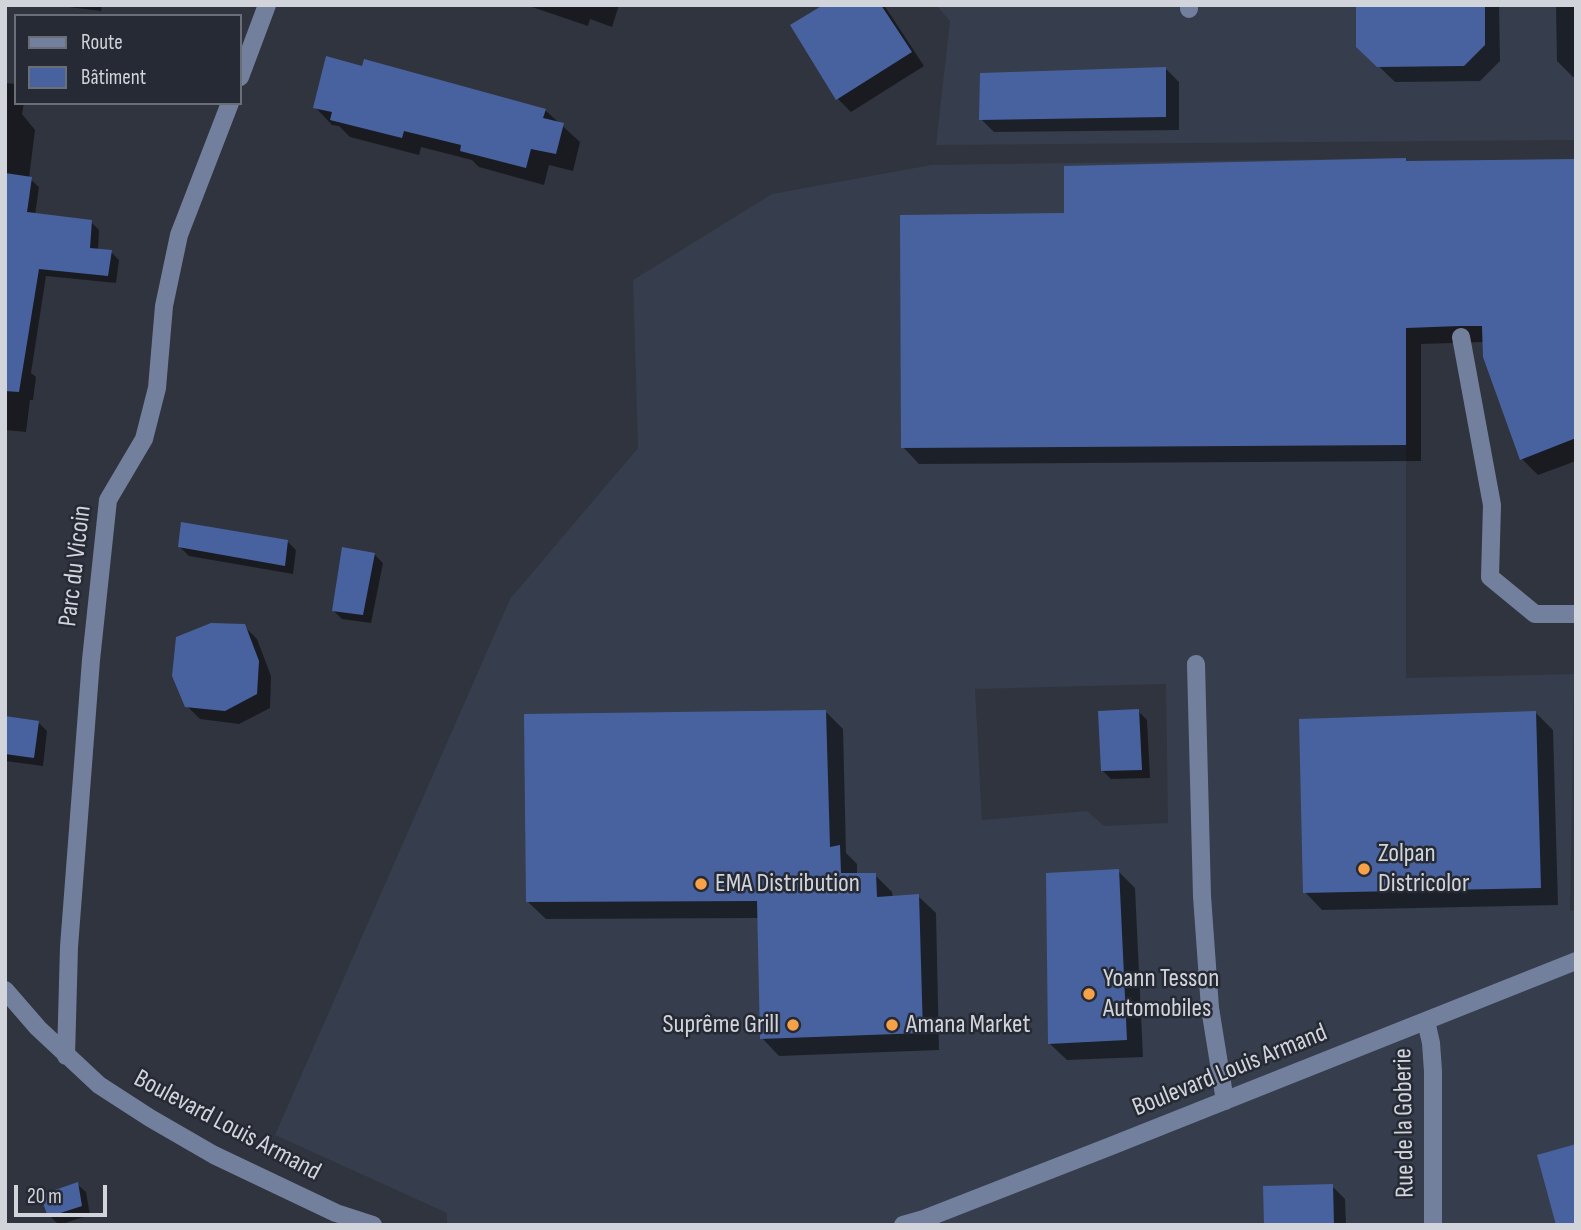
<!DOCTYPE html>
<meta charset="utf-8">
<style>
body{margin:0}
#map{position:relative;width:1581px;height:1230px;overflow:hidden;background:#30343e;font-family:"Sofia Sans Condensed",sans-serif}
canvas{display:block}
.frame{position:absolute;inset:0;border:7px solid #d1d4da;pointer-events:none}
.legend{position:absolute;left:14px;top:14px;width:228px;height:91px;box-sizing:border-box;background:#262a34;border:2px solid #6a6e76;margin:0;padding:9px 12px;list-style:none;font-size:21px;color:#d1d4da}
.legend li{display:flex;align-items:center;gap:14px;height:35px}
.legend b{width:35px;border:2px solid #6a6e76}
.scale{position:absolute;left:14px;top:1185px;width:93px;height:32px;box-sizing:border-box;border:4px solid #d1d4da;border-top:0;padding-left:9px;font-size:21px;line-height:24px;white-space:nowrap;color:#d1d4da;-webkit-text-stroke:5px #262a34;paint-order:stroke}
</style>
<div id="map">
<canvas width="1581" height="1230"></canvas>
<div class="frame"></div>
<ul class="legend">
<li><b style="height:9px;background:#73809d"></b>Route</li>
<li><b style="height:19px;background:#4862a0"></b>Bâtiment</li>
</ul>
<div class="scale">20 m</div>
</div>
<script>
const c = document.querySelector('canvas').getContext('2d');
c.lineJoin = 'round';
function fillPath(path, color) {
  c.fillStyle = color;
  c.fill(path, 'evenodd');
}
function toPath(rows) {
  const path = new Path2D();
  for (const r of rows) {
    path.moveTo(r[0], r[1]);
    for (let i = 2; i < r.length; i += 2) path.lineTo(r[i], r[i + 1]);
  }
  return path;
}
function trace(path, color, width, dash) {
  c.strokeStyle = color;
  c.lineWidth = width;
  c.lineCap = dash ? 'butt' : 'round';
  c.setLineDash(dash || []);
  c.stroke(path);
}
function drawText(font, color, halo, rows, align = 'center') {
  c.font = font + ' "Sofia Sans Condensed",sans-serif';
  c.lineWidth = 5;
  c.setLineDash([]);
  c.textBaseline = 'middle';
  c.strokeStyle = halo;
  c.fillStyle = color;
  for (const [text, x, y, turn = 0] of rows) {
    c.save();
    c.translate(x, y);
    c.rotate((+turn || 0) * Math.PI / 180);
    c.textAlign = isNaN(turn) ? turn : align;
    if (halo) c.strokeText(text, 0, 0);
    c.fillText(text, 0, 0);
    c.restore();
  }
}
const built = toPath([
 [936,5,1576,5,1576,140,936,145,950,21],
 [1406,158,1406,678,1574,674,1570,911,1576,910,1576,1225,447,1225,447,1213,275,1135,510,599,638,448,633,280,772,194,931,165],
 [1166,684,1168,823,1104,826,1087,811,982,820,975,689]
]);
const shadow = toPath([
 [52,5,102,5,101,11],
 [526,5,619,5,612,27,590,19,588,26],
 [826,5,884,5,924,66,851,112,838,99,792,26],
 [1358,5,1499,5,1500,61,1480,81,1395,82,1358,46],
 [1556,5,1576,5,1576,77,1573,77,1557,61],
 [1166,69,1179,82,1179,130,994,132,981,119],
 [5,83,16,84,16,103,24,103,22,114,35,130,29,178,39,187,35,215,91,222,99,230,98,251,111,252,119,260,116,283,46,276,31,373,36,377,33,400,30,400,26,432,5,430],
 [315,107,545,110,580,142,573,171,549,165,544,185,479,167,472,160,421,147,419,155,350,137,339,126,332,125],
 [1405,160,1408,162,1576,161,1576,461,1538,475,1522,459,1484,342,1421,344,1421,461,919,464,903,447,1066,215],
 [287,541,296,550,293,574,189,556,180,547],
 [374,554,383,563,371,623,342,619,333,610],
 [244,626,257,639,271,676,270,708,239,724,200,719,187,706],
 [1138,711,1147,720,1150,778,1111,779,1102,770],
 [826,712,843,729,846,853,857,864,857,875,875,875,892,892,893,897,918,896,936,913,939,1050,779,1056,762,1038,759,918,546,919,528,902],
 [1536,713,1553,730,1558,905,1322,910,1305,892],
 [5,718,38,722,47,731,43,766,5,761],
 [1118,871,1135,888,1143,1057,1067,1060,1049,1043],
 [77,1184,86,1192,90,1215,59,1225,50,1216],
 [1332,1186,1345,1199,1346,1225,1266,1225]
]);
const building = toPath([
 [823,5,881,5,912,52,836,100,790,25],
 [1356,5,1485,5,1485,45,1464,66,1377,67,1356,47],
 [326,56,362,66,364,59,546,109,543,118,564,123,556,154,531,149,526,168,460,151,461,145,404,131,402,138,330,120,332,112,313,108],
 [1166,67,1166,117,979,120,980,73],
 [1406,158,1406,161,1576,159,1576,438,1520,460,1483,357,1482,326,1460,326,1406,328,1406,445,901,448,900,215,1064,213,1064,166],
 [5,173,32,177,27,212,92,220,90,248,112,250,108,276,39,269,19,392,5,391],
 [181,522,288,540,285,566,178,547],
 [342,547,375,553,363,615,332,611],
 [211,623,245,624,259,661,257,694,225,711,185,707,172,676,176,637],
 [1139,709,1142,770,1101,771,1098,711],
 [826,710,830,847,840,845,841,873,876,873,877,897,919,894,923,1033,760,1039,757,901,526,902,524,714],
 [1536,711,1541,888,1303,893,1299,719],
 [5,716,39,721,34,758,5,754],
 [1119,869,1127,1040,1048,1044,1046,873],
 [1576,1144,1576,1225,1556,1225,1537,1155],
 [78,1182,82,1206,48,1217,40,1195],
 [1333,1184,1334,1225,1264,1225,1263,1186]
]);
const minor = toPath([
 [1189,5,1189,9],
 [240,77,267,5],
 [1461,337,1492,505,1490,577,1535,614,1576,614],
 [1196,664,1202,896,1210,1008,1225,1101],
 [5,990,38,1028,99,1085,150,1118,214,1155,336,1213,373,1225],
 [1426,1021,1431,1043,1433,1071,1433,1225],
 [66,1056,69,947,91,660,108,500,144,439,157,388,164,306,179,235,230,103],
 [903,1225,924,1219,1111,1146,1576,961]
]);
const markers = [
 [1364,869,7,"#f7a248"],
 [701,884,7,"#f7a248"],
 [1089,994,7,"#f7a248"],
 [793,1025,7,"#f7a248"],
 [892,1025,7,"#f7a248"]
];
const streetNames = [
 ["Parc du Vicoin",76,566,-83],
 ["Boulevard Louis Armand",1230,1071,-22],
 ["Rue de la Goberie",1405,1123,-91],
 ["Boulevard Louis Armand",227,1126,28]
];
const poiNames = [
 ["Zolpan",1378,854],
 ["Districolor",1378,884],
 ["EMA Distribution",715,884],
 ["Yoann Tesson",1103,979],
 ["Automobiles",1103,1009],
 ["Suprême Grill",779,1025,"right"],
 ["Amana Market",906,1025]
];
fillPath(built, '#363d4c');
fillPath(shadow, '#0007');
fillPath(building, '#4862a0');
trace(minor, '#73809d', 18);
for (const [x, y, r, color] of markers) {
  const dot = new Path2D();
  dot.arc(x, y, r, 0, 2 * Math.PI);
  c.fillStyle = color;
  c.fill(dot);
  trace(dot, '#262a34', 2.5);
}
drawText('26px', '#d1d4da', '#262a34', streetNames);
drawText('26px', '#d1d4da', '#262a34', poiNames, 'left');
</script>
